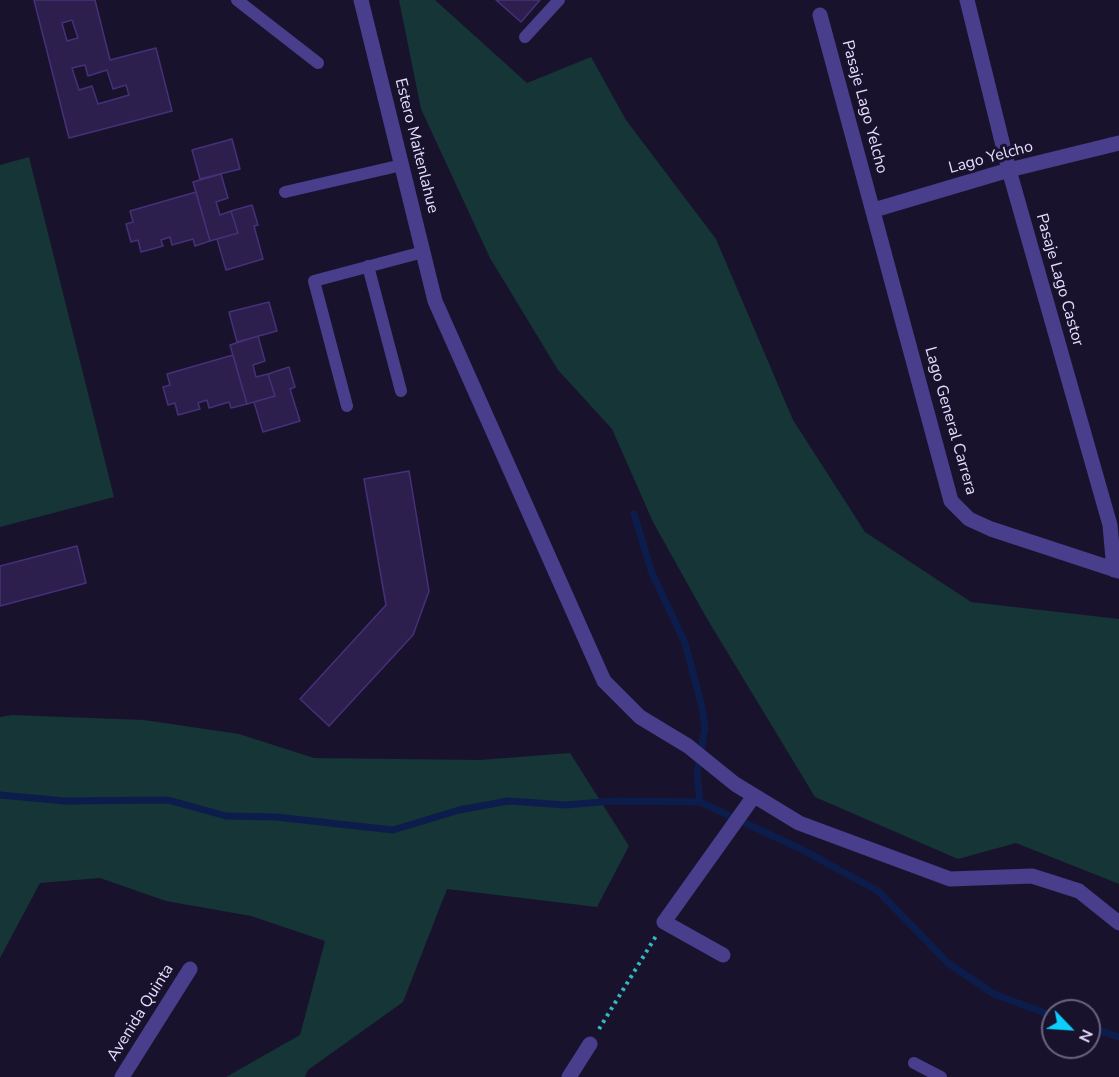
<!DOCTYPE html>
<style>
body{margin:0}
#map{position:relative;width:1119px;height:1077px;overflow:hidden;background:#19122d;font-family:"Nunito Sans",sans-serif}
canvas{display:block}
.north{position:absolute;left:1041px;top:999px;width:60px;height:60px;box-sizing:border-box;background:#19122d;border:2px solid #6b6481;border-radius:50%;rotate:115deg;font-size:16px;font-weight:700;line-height:24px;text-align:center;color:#e5deff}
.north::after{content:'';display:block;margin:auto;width:21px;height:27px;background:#0dcefc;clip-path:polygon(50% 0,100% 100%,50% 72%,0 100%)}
</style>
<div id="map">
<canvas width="1119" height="1077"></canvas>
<div class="north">N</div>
</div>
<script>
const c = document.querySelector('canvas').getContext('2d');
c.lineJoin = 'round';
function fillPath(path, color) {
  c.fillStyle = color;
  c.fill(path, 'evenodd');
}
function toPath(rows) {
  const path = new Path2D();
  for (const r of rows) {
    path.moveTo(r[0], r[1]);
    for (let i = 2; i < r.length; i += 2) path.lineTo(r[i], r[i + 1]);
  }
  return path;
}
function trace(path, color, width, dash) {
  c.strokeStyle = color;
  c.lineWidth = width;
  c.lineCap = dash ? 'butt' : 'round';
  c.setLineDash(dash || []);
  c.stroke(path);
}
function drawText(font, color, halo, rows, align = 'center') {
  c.font = font + ' "Nunito Sans",sans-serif';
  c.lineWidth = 6;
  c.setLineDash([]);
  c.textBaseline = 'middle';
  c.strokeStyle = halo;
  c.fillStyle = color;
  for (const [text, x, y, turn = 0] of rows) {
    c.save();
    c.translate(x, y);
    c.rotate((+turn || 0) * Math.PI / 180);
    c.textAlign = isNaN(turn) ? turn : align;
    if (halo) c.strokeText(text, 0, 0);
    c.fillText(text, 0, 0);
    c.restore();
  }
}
const green = toPath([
 [399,0,435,0,527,83,591,57,626,120,716,239,793,420,865,532,971,602,1119,619,1119,884,1016,843,958,859,815,797,706,617,653,522,612,429,558,370,490,258,421,109],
 [29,157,114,497,0,527,0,165],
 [12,715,144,720,239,734,314,758,480,760,570,753,629,846,597,907,447,889,403,1002,308,1070,305,1077,226,1077,300,1035,325,941,251,916,166,901,100,878,40,883,0,958,0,717]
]);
const stream = toPath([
 [634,514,652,573,685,643,702,707,705,728,697,773,700,802],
 [0,795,64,801,168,800,226,816,276,817,393,830,459,810,508,801,566,805,613,801,700,802,801,849,878,891,948,963,994,994,1053,1016],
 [1089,1027,1119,1037]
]);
const building = toPath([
 [34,0,95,0,110,60,156,48,172,111,69,138,34,0],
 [72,20,78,38,67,41,62,23,72,20],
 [85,65,88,76,107,70,113,89,126,85,129,95,98,104,92,86,79,90,72,68,85,65],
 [496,0,540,0,521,22,496,0],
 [232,139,240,169,200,179,192,150,232,139],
 [221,174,228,198,216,202,220,215,231,211,238,233,210,241,193,182,221,174],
 [196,192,210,241,195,246,193,239,172,245,170,237,161,240,163,246,141,252,138,240,131,242,126,224,133,222,130,211,196,192],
 [252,205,258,225,254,226,263,259,226,270,217,239,238,233,231,211,252,205],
 [269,302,277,331,237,342,229,312,269,302],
 [258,336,265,361,253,365,256,377,268,374,275,396,247,404,230,345,258,336],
 [233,355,247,404,231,408,229,402,209,408,207,400,198,403,200,409,178,415,175,403,168,405,163,387,170,385,167,374,233,355],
 [289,367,295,387,290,389,300,421,263,432,254,402,275,396,268,374,289,367],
 [409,471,429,591,413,635,329,726,300,699,386,605,364,479,409,471],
 [77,546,86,583,0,606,0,566,77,546]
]);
const path = toPath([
 [599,1029,656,936]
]);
const service = toPath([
 [237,0,318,63],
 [525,37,559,0],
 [285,192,402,165],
 [368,266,401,391],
 [347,406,314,281,423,252],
 [914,1063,941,1077]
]);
const minor = toPath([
 [361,0,435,301,604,681,640,717,688,746,735,784,799,823,950,879,1032,876,1079,891,1119,923],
 [967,0,1009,170,1110,525,1114,570],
 [820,15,951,501,969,519,991,529,1119,571],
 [874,210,1009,170,1119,143],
 [723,955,664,922,754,796],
 [122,1077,190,969],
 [569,1077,590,1044]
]);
const streetNames = [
 ["Pasaje Lago Yelcho",864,107,75],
 ["Estero Maitenlahue",416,146,76],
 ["Lago Yelcho",991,158,-15],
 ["Pasaje Lago Castor",1059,280,74],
 ["Lago General Carrera",950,421,74],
 ["Avenida Quinta",141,1013,-58]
];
fillPath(green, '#153537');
trace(stream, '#0c1d4c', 7);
fillPath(building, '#2c1e4d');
trace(building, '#463179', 1.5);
trace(path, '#33b9be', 4, [3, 4.5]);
trace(service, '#483e8b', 12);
trace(minor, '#483e8b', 15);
drawText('16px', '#e5deff', '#19122d', streetNames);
</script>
